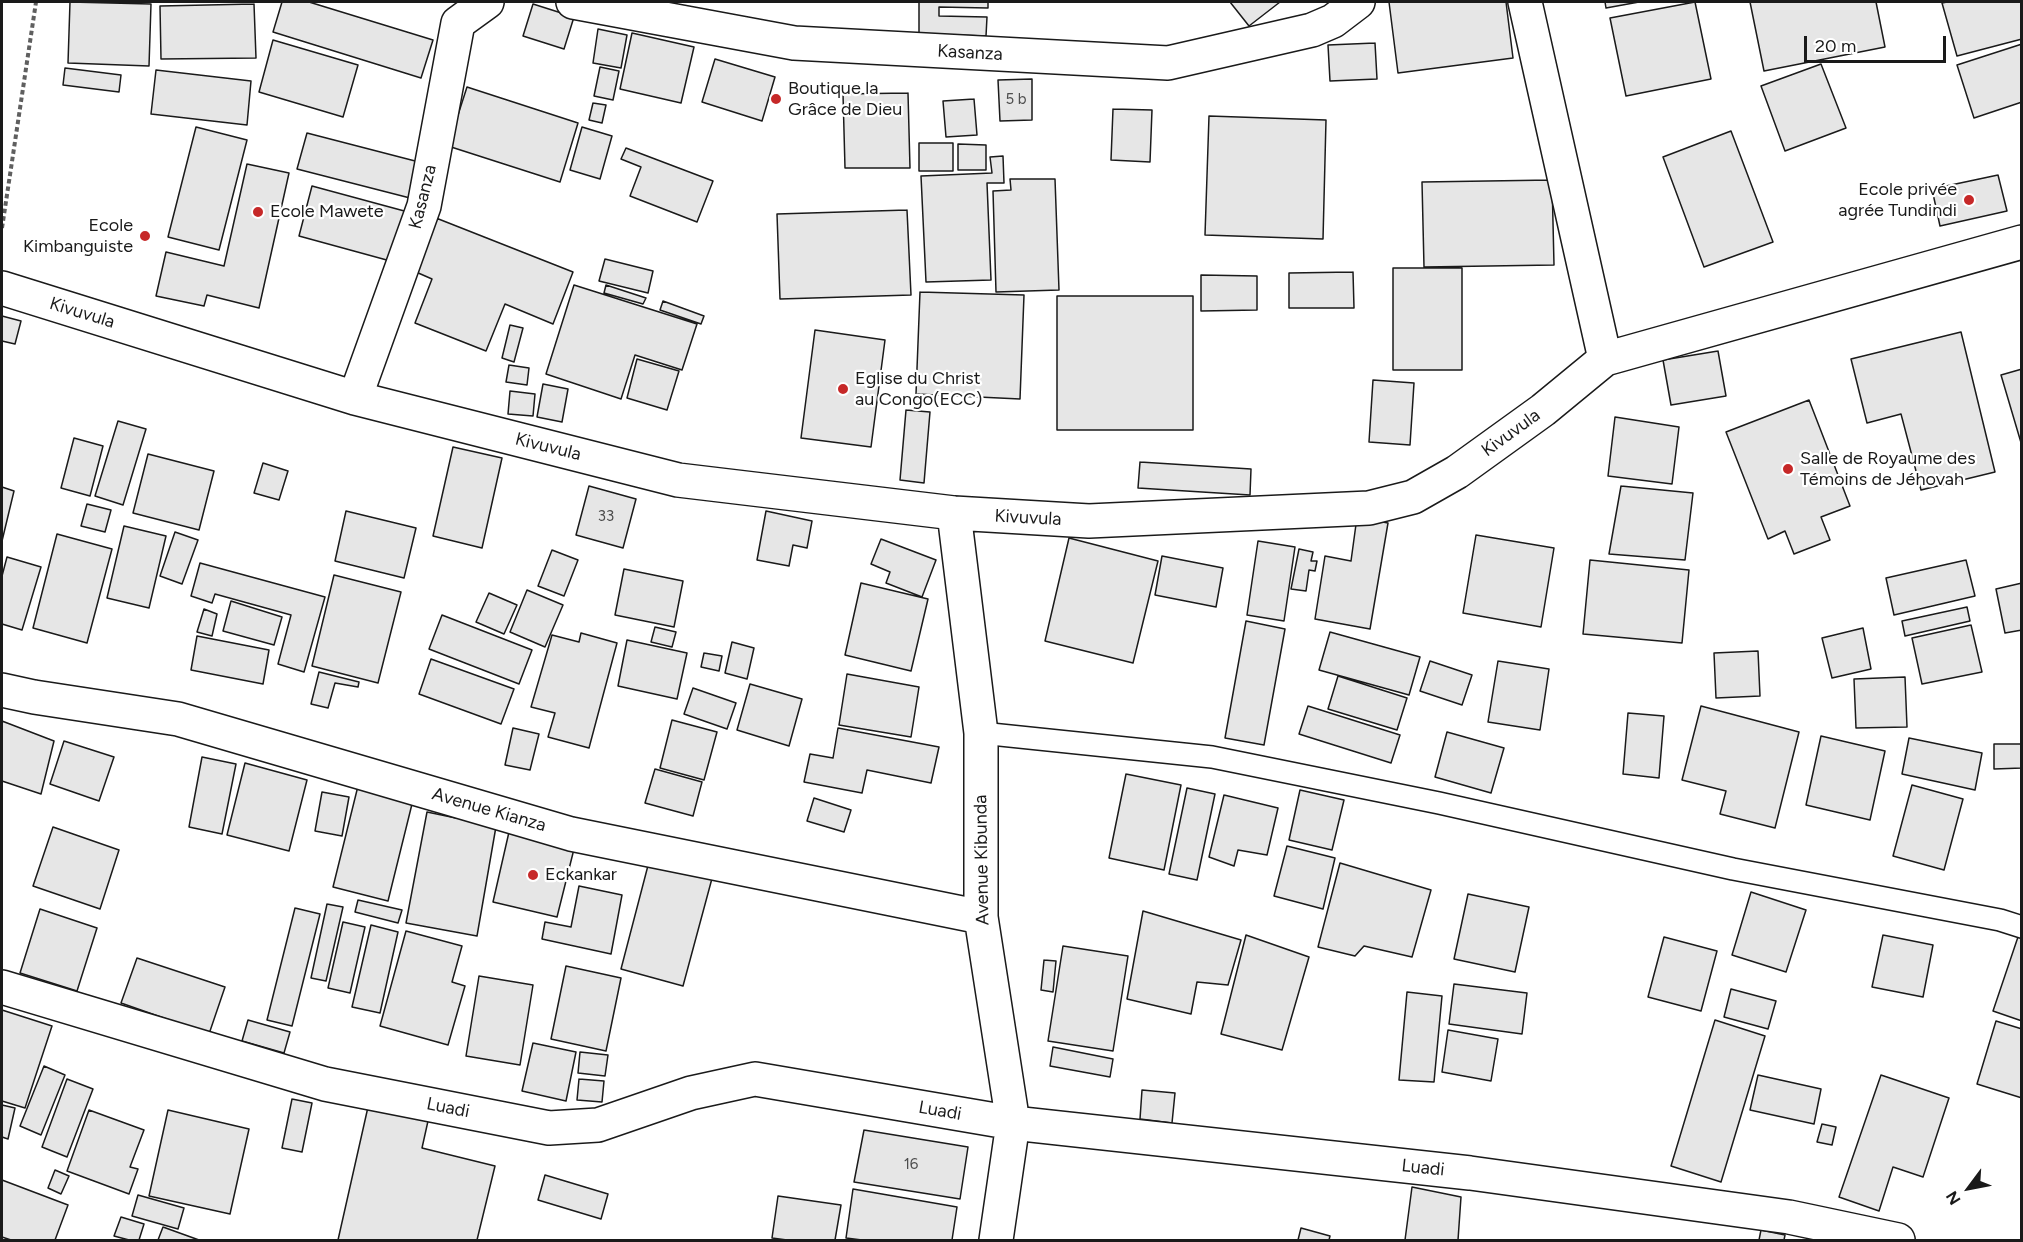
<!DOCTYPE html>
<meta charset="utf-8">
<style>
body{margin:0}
#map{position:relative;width:2023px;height:1242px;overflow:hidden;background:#fff;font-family:Figtree,sans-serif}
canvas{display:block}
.frame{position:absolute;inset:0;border:3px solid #1a1a1a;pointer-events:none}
.north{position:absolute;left:1939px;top:1158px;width:60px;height:60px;-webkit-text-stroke:4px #fff;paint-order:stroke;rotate:238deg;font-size:16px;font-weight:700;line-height:24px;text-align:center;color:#1a1a1a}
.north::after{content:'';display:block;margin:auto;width:21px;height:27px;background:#1a1a1a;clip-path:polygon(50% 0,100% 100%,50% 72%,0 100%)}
.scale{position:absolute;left:1804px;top:36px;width:142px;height:27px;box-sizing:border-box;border:3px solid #1a1a1a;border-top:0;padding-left:8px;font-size:18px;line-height:21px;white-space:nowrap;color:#1a1a1a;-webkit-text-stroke:4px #fff;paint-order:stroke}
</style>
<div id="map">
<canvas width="2023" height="1242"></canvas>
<div class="frame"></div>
<div class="north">N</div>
<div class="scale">20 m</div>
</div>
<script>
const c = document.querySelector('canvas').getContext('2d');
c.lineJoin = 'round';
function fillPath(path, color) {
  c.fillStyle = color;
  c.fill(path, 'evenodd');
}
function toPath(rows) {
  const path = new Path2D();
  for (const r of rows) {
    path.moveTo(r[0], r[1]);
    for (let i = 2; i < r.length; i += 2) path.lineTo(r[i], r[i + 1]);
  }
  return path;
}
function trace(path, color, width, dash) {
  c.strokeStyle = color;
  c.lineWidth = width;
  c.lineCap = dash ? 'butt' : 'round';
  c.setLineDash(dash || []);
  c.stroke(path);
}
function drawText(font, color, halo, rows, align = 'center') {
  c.font = font + ' Figtree,sans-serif';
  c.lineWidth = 4.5;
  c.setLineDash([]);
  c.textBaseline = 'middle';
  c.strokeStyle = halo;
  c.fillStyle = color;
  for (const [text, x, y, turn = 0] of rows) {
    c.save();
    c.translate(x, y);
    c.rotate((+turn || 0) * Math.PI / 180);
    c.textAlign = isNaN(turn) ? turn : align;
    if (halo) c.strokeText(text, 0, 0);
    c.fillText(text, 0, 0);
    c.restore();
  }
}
const building = toPath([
 [70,2,151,4,149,66,68,63,70,2],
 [282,2,309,2,433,40,421,78,273,32,282,2],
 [919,2,988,2,988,8,939,7,939,16,987,17,986,36,919,34,919,2],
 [1230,2,1280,2,1249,26,1230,2],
 [1389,2,1506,2,1513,58,1398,73,1389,2],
 [1605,2,1639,2,1606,8,1605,2],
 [1695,2,1711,79,1626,96,1610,18,1695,2],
 [1750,2,1876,2,1885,47,1764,71,1750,2],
 [1947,2,2022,2,2022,39,1957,56,1942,3,1947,2],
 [254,4,256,58,161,59,160,6,254,4],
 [533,4,574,17,564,49,523,36,533,4],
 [598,29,627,35,621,68,593,63,598,29],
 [632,33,694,47,681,103,620,89,632,33],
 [273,40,358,65,343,117,259,92,273,40],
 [1375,43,1377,79,1330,81,1328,45,1375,43],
 [2022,44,2022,102,1974,118,1957,65,2022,44],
 [715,59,775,77,762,121,702,102,715,59],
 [1821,64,1846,128,1785,151,1761,86,1821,64],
 [600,67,619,71,613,100,594,96,600,67],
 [65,68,121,75,119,92,63,85,65,68],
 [156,70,251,81,247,125,151,114,156,70],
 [1032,79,1032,120,1000,121,998,80,1032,79],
 [467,87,578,123,560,182,448,146,467,87],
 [908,93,910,168,845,168,843,94,908,93],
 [774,95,779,96,778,102,772,101,774,95],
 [974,99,977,135,946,137,943,101,974,99],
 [593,103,606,105,602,123,589,120,593,103],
 [1113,109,1152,110,1150,162,1111,160,1113,109],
 [1209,116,1326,120,1323,239,1205,235,1209,116],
 [196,127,247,140,219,250,168,237,196,127],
 [582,127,612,136,600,179,570,170,582,127],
 [1731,131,1773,242,1704,267,1663,157,1731,131],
 [307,133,419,162,410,198,297,169,307,133],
 [919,143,953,143,953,171,919,171,919,143],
 [958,144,986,145,986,170,958,170,958,144],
 [626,148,713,181,697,222,630,196,641,167,621,159,626,148],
 [1003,156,1004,183,987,183,991,280,926,282,921,176,992,173,990,157,1003,156],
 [247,164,289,173,259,308,207,295,204,306,156,296,166,252,224,266,247,164],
 [1998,175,2007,211,1940,226,1932,189,1998,175],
 [1010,179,1055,179,1059,290,996,292,993,191,1011,190,1010,179],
 [1552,180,1554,265,1424,267,1422,182,1552,180],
 [312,186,408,212,394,262,299,236,312,186],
 [907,210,911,295,780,299,777,214,907,210],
 [436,218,573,272,553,324,505,304,486,351,415,323,432,279,416,272,436,218],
 [605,259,653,271,648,293,599,281,605,259],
 [1393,268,1462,268,1462,370,1393,370,1393,268],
 [1353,272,1354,308,1289,308,1289,273,1353,272],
 [1201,275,1257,276,1257,310,1201,311,1201,275],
 [574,285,697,324,682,370,635,355,621,399,546,374,574,285],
 [606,285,646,298,643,304,604,293,606,285],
 [920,292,1024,295,1020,399,916,394,920,292],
 [1057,296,1193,296,1193,430,1057,430,1057,296],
 [663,301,704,316,701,324,660,310,663,301],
 [2,316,21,321,15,344,2,341,2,316],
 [510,325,523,328,514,362,502,358,510,325],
 [815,330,885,340,871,447,801,438,815,330],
 [1961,332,1995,472,1921,490,1901,414,1867,423,1851,359,1961,332],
 [1718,351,1726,396,1671,405,1663,360,1718,351],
 [637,359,679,371,667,410,627,398,637,359],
 [509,365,529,368,527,385,506,382,509,365],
 [2022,369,2022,446,2001,375,2022,369],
 [1373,380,1414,383,1410,445,1369,442,1373,380],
 [543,384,568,389,562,422,537,417,543,384],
 [510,391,535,394,533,416,508,414,510,391],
 [1809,400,1850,506,1821,517,1830,540,1794,554,1785,531,1768,539,1726,432,1809,400],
 [906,410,930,412,924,483,900,480,906,410],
 [1615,417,1679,427,1672,484,1608,476,1615,417],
 [118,421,146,429,123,505,95,496,118,421],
 [74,438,103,446,90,496,61,488,74,438],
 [453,447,502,458,482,548,433,536,453,447],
 [148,454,214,471,199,530,133,513,148,454],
 [1140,462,1251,469,1250,495,1138,488,1140,462],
 [263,463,288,471,279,500,254,493,263,463],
 [589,486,636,499,623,548,576,535,589,486],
 [1621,486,1693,493,1685,560,1609,554,1621,486],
 [2,487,14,491,2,541,2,487],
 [87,504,111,510,105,532,81,526,87,504],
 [346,511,416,528,404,578,335,561,346,511],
 [766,511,812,521,807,548,793,545,789,566,757,560,766,511],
 [1357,517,1388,523,1370,629,1315,619,1325,556,1351,561,1357,517],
 [124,526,166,536,149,608,107,598,124,526],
 [175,532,198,540,182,584,160,576,175,532],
 [57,534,112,549,87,643,33,628,57,534],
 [1476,535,1554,548,1541,627,1463,613,1476,535],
 [1069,538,1158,561,1133,663,1045,641,1069,538],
 [881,539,936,560,922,597,886,583,890,572,871,564,881,539],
 [1258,541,1295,547,1284,621,1247,615,1258,541],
 [1299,549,1313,552,1311,561,1317,561,1315,571,1309,570,1306,591,1291,589,1299,549],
 [552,550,578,560,564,596,538,586,552,550],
 [1162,556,1223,568,1216,607,1155,595,1162,556],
 [7,557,41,567,22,630,2,624,2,576,7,557],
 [1590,560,1689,570,1682,643,1583,634,1590,560],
 [1966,560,1975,596,1894,615,1886,578,1966,560],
 [200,563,325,597,304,672,278,664,291,615,215,594,212,603,191,596,200,563],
 [624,569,683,581,674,627,615,615,624,569],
 [334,575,401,592,378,683,312,666,334,575],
 [861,583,928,599,911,671,845,655,861,583],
 [2022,583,2022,630,2005,633,1996,589,2022,583],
 [527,590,563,605,545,647,510,632,527,590],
 [489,593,517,605,504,634,476,622,489,593],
 [231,601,282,617,274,645,223,631,231,601],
 [1967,607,1970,621,1905,636,1902,621,1967,607],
 [204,609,217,614,212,636,197,632,204,609],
 [442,615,532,650,519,684,429,649,442,615],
 [1246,621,1285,629,1264,745,1225,738,1246,621],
 [1971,625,1982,672,1922,684,1912,638,1971,625],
 [655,627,676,632,672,647,651,642,655,627],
 [1863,628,1871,669,1832,678,1822,638,1863,628],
 [1330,632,1420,657,1409,695,1319,670,1330,632],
 [581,633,617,643,589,748,548,737,555,713,531,707,552,635,579,642,581,633],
 [197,636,269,650,263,684,191,670,197,636],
 [627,640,687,653,677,699,618,686,627,640],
 [732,642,754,648,747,679,725,673,732,642],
 [1758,651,1760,696,1716,698,1714,653,1758,651],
 [704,653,722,656,719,671,701,667,704,653],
 [431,659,514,689,501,724,419,694,431,659],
 [1430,661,1472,675,1462,705,1420,691,1430,661],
 [1498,661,1549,669,1540,730,1488,722,1498,661],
 [319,672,359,682,358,687,335,683,328,708,311,704,319,672],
 [847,674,919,687,911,737,839,725,847,674],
 [1338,676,1407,698,1397,730,1328,709,1338,676],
 [1905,677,1907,727,1856,728,1854,679,1905,677],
 [750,684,802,699,789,746,737,730,750,684],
 [693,688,736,703,727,729,684,714,693,688],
 [1308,706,1400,735,1391,763,1299,734,1308,706],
 [1701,706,1799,732,1775,828,1720,814,1726,791,1682,780,1701,706],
 [1628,713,1664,716,1659,778,1623,774,1628,713],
 [672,720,717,732,704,780,660,768,672,720],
 [2,721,54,741,41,794,2,781,2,721],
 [513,728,539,734,530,770,505,765,513,728],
 [838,728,939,747,931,783,867,770,862,793,804,782,810,754,833,758,838,728],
 [1447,732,1504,748,1491,793,1435,777,1447,732],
 [1821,736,1885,751,1870,820,1806,805,1821,736],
 [1909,738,1982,753,1975,790,1902,774,1909,738],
 [64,741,114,757,99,801,50,784,64,741],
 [1994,744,2022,744,2022,768,1994,769,1994,744],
 [202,757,236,764,222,834,189,827,202,757],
 [245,763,307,780,289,851,227,835,245,763],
 [655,769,702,782,693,816,645,803,655,769],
 [1126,774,1181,785,1164,870,1109,858,1126,774],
 [1912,785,1963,799,1944,870,1893,856,1912,785],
 [358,786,413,800,388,901,333,887,358,786],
 [1187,788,1215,794,1197,880,1169,874,1187,788],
 [1300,790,1344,800,1332,850,1289,840,1300,790],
 [322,792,349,797,342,836,315,831,322,792],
 [1224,795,1278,808,1267,855,1238,850,1234,866,1209,857,1224,795],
 [814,798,851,810,844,832,807,821,814,798],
 [458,808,498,815,477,936,406,923,427,812,456,818,458,808],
 [53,827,119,850,100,909,33,886,53,827],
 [509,832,574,849,557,917,493,902,509,832],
 [1287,846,1335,858,1323,909,1274,896,1287,846],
 [651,854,714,871,683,986,621,969,651,854],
 [1340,863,1431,890,1412,957,1364,946,1355,956,1318,947,1340,863],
 [579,886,622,895,611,954,542,939,545,922,571,927,579,886],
 [1751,892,1806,910,1786,972,1732,955,1751,892],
 [1468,894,1529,907,1515,972,1454,959,1468,894],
 [358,900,402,910,398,923,355,912,358,900],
 [327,904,343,907,326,981,311,978,327,904],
 [295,908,320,914,292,1026,267,1020,295,908],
 [40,909,97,928,77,991,20,973,40,909],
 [1143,911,1241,940,1228,985,1197,982,1191,1014,1127,999,1143,911],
 [343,922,365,927,350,993,328,988,343,922],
 [371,925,398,932,380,1013,352,1007,371,925],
 [406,931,462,946,452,982,465,986,448,1045,380,1026,406,931],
 [2020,931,2022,931,2022,1021,1993,1011,2020,931],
 [1246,935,1309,957,1282,1050,1221,1034,1246,935],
 [1883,935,1933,945,1923,997,1872,987,1883,935],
 [1664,937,1717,951,1701,1011,1648,997,1664,937],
 [1063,946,1128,956,1113,1051,1048,1041,1063,946],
 [137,958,225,987,209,1034,121,1003,137,958],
 [1044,960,1056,961,1053,992,1041,990,1044,960],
 [566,966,621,978,606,1051,551,1039,566,966],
 [479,976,533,985,520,1065,466,1056,479,976],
 [1454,984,1527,993,1522,1034,1449,1024,1454,984],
 [1731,989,1776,1001,1768,1029,1724,1017,1731,989],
 [1407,992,1442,996,1434,1082,1399,1080,1407,992],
 [2,1010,52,1026,25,1108,2,1101,2,1010],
 [248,1020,290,1032,284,1053,242,1041,248,1020],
 [1715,1020,1765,1036,1721,1182,1671,1166,1715,1020],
 [1996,1021,2022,1029,2022,1098,1977,1084,1996,1021],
 [1448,1030,1498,1039,1491,1081,1442,1072,1448,1030],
 [533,1043,576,1052,566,1101,522,1091,533,1043],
 [1053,1047,1113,1059,1110,1077,1050,1066,1053,1047],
 [580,1052,608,1055,605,1076,578,1073,580,1052],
 [44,1066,65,1075,41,1135,20,1126,44,1066],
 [1758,1075,1821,1089,1814,1124,1750,1110,1758,1075],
 [1881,1075,1949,1098,1923,1177,1893,1167,1879,1211,1839,1197,1881,1075],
 [67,1079,93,1089,67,1157,42,1147,67,1079],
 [579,1079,604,1081,602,1102,577,1100,579,1079],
 [1142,1090,1175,1093,1172,1123,1140,1119,1142,1090],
 [292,1099,312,1103,302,1152,282,1148,292,1099],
 [2,1105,15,1108,8,1139,2,1137,2,1105],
 [368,1107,428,1121,422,1148,495,1166,477,1240,338,1240,368,1107],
 [89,1110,144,1130,130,1167,138,1169,129,1194,67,1171,89,1110],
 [168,1110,249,1129,230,1214,149,1196,168,1110],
 [1822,1124,1836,1127,1832,1145,1817,1142,1822,1124],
 [864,1130,968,1147,960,1199,854,1182,864,1130],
 [55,1170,69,1176,61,1194,48,1188,55,1170],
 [545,1175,608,1194,601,1219,538,1200,545,1175],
 [2,1180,68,1205,55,1240,11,1240,2,1237,2,1180],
 [1412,1187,1461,1197,1458,1240,1405,1240,1412,1187],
 [853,1189,957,1207,952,1240,862,1240,846,1238,853,1189],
 [138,1195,184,1208,178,1229,132,1216,138,1195],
 [778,1196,841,1205,835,1240,787,1240,772,1238,778,1196],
 [121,1217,144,1224,139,1240,129,1240,114,1236,121,1217],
 [163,1227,199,1240,158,1240,163,1227],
 [1301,1228,1330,1236,1329,1240,1298,1240,1301,1228],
 [1761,1230,1785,1235,1784,1240,1759,1240,1761,1230]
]);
const path = toPath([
 [2,228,36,2]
]);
const service = toPath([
 [981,733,1212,757,1439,803,1733,869,2000,920,2022,927]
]);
const minor = toPath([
 [573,2,794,43,1168,63,1312,30,1333,21,1358,2],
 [1525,2,1605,359],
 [2,288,355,398,678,480,954,513,1089,521,1369,508,1413,497,1457,472,1543,410,1605,359,2022,242],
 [355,398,424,206,458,23,487,2],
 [954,513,981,733,981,917,1013,1123,996,1240],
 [2,690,34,697,178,719,571,834,981,917],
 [2,987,325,1084,549,1128,598,1125,691,1093,755,1079,1013,1123,1470,1173,1789,1217,1898,1240]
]);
const markers = [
 [776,99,6,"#c62828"],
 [1969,200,6,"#c62828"],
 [258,212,6,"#c62828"],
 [145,236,6,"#c62828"],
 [843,389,6,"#c62828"],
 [1788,469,6,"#c62828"],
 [533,875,6,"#c62828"]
];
const numberNames = [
 ["5 b",1016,100],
 ["33",606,517],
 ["16",911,1165]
];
const streetNames = [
 ["Kasanza",970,53,3],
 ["Kasanza",423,197,-76],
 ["Kivuvula",82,313,17],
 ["Kivuvula",1511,433,-36],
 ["Kivuvula",548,447,14],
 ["Kivuvula",1028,518,3],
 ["Avenue Kianza",489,810,16],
 ["Avenue Kibunda",982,860,-91],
 ["Luadi",448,1108,11],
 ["Luadi",940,1111,10],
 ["Luadi",1423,1168,6]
];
const poiNames = [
 ["Boutique la",788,89],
 ["Grâce de Dieu",788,110],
 ["Ecole privée",1957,190,"right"],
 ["agrée Tundindi",1957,211,"right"],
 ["Ecole Mawete",270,212],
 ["Ecole",133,226,"right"],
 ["Kimbanguiste",133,247,"right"],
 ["Eglise du Christ",855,379],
 ["au Congo(ECC)",855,400],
 ["Salle de Royaume des",1800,459],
 ["Témoins de Jéhovah",1800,480],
 ["Eckankar",545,875]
];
fillPath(building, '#e6e6e6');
trace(building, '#1a1a1a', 1.5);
trace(service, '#1a1a1a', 24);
trace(minor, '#1a1a1a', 36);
trace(path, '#5f5f5f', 4, [4.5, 3]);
trace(service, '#fff', 21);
trace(minor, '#fff', 33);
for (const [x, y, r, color] of markers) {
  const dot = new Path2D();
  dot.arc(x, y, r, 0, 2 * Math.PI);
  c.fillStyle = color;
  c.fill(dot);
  trace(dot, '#fff', 2);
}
drawText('15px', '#4d4d4d', null, numberNames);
drawText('18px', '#1a1a1a', '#fff', streetNames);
drawText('18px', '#1a1a1a', '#fff', poiNames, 'left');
</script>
